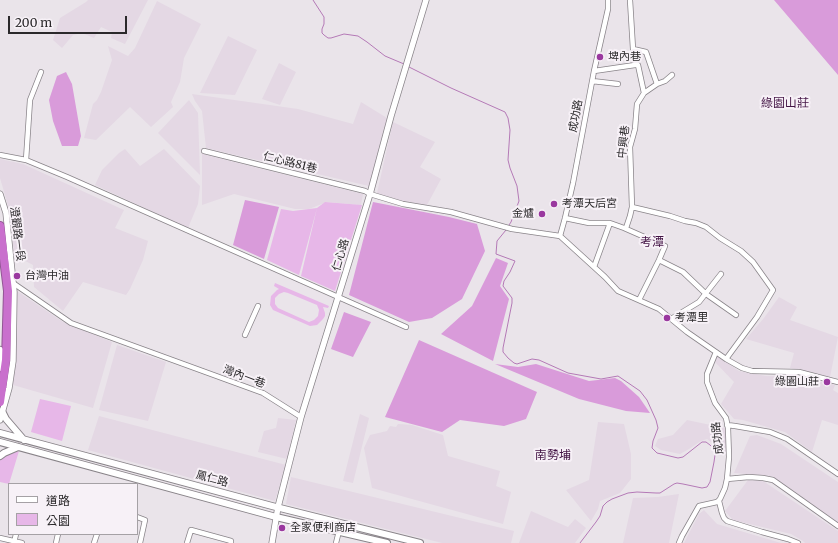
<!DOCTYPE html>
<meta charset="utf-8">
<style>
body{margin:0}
#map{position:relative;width:838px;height:543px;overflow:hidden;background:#eae4ea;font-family:Merriweather,"Noto Sans TC",serif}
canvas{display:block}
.legend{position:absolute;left:8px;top:483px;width:130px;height:52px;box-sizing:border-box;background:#f7f1f7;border:1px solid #a5a1a5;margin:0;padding:5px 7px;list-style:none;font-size:12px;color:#2b292b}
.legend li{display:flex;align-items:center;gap:8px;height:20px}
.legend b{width:20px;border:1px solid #a5a1a5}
.scale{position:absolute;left:8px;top:16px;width:119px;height:18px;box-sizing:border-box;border:2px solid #2b292b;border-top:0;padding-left:5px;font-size:12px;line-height:14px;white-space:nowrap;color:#2b292b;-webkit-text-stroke:3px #f7f1f7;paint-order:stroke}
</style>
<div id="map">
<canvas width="838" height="543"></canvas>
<ul class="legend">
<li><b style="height:5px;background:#fff"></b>道路</li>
<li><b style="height:11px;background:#e7b7e8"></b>公園</li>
</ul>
<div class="scale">200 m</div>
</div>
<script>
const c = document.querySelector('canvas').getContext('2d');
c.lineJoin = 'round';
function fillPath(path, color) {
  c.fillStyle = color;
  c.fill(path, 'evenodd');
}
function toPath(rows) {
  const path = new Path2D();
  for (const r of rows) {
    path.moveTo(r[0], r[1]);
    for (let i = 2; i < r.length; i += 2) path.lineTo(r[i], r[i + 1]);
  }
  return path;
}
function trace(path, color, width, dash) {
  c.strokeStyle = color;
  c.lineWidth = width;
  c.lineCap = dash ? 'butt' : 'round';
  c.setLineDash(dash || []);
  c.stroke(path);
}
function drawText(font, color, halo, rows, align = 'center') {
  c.font = font + ' Merriweather,"Noto Sans TC",serif';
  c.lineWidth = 4;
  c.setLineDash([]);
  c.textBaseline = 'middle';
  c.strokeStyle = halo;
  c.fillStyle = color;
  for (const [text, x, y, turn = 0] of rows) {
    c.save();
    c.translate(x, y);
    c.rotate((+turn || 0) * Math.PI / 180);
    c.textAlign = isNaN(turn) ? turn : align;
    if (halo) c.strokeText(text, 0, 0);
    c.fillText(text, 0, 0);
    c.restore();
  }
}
const built = toPath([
 [88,0,148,0,125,44,111,38,112,32,101,27,94,38,82,33,73,35,62,48,53,40,60,18,86,2],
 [157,1,201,24,184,58,180,82,171,102,173,107,151,127,130,107,96,140,84,138,93,104,97,100,101,92,112,60,108,46,128,56,135,48],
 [228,36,257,50,235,95,200,93],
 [279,63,296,72,280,105,262,99],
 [192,94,298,109,353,124,361,102,387,118,369,186,206,148,202,111,195,101],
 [189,100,198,113,200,175,158,133],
 [393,122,435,142,420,167,441,179,427,205,402,201,377,193],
 [125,149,140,166,164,149,200,186,198,204,188,228,95,185,102,170,119,153],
 [202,154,363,194,361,205,327,202,309,209,295,209,234,194,202,205],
 [0,159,23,164,124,210,115,228,148,241,143,260,130,289,126,295,83,282,63,311,34,287,33,265,14,255,10,212,0,178],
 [17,291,63,322,112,342,93,408,13,385],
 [779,297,797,307,790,320,838,337,830,377,790,368,794,353,746,339,764,318],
 [117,345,166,362,148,421,99,410],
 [717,356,739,371,766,376,803,377,835,385,833,390,838,393,838,425,822,420,812,452,785,432,743,420,734,419,721,404,734,382,715,362],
 [360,414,369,418,353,483,343,481],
 [99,416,286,465,275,501,88,450],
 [278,418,296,420,287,459,258,452,264,431,276,428],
 [687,420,725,428,728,453,718,453,716,446,707,439,701,441,689,449,680,454,661,450,655,446,658,439,673,435],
 [598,422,624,424,631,454,631,479,620,493,600,501,598,509,591,521,566,490,589,480],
 [398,424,412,425,443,435,448,456,500,471,496,486,511,492,503,524,372,488,364,448,370,435,387,431,390,426,396,427],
 [757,435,781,444,838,482,838,523,772,476,734,473,750,436],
 [291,477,514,531,511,543,442,543,286,504],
 [748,480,763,481,838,531,838,543,805,543,803,541,791,534,733,520,725,511],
 [679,494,669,543,623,543,633,498,658,497],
 [704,510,717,524,781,543,684,543,699,514],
 [531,511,568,527,575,519,586,528,575,543,519,543]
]);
const green = toPath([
 [325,202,362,205,335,291,301,276,317,208],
 [317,208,299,275,267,260,281,209,293,211],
 [275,283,329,306,328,308,323,307,325,313,325,316,323,319,317,325,310,326,273,310,270,305,271,296,277,290,279,289,274,286],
 [284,292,288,293,317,305,319,310,318,316,314,320,309,322,278,308,275,304,275,298,279,294],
 [40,399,71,406,62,441,31,432],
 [19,451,9,484,0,482,0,460,3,457]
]);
const forest = toPath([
 [774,0,838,0,838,75],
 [66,72,72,84,81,136,78,146,62,146,53,121,49,100,57,76],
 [245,200,279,207,264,259,233,245],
 [373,202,449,217,477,224,485,251,462,299,432,318,409,322,349,295],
 [496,258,508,263,500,286,509,299,493,361,441,334,472,306],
 [344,312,371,322,353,357,331,349],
 [419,340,537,392,526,419,504,426,460,420,442,432,385,417],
 [495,364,518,367,536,364,589,381,615,378,621,381,639,397,650,413,626,411,579,399]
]);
const stream = toPath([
 [313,0,324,17,324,24,322,29,322,33,324,35,328,38,331,38,344,34,358,36,367,42,385,56,404,64],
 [409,67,451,88,505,112,508,118,510,130,508,160,510,168,517,186,519,201,511,222,509,225],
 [506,230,497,241,496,254,515,261,510,272,504,281,503,286,512,298,512,303,503,348,503,352,508,358,514,363,517,364,532,359,539,360,568,373,601,379,618,376,640,391,647,400,656,420,658,428,653,441,652,448,657,453,678,458,683,457,702,442,706,442,710,445,714,449,715,455,714,462,710,482,707,487,702,488,683,484,677,483,674,484,660,493,656,493,637,492,628,493,612,499,607,502,603,506,600,516,596,522,580,543]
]);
const minor = toPath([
 [630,0,633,49,646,52,657,84],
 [594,71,635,65,638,65,644,93],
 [592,81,618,84],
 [204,151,365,191,370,194,403,204,451,212,512,229,560,236,605,277,618,291,659,309,687,332,726,359,742,368,752,371,799,372,838,382],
 [0,155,26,160,67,177,406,327],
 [26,160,30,100,41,72],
 [632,207,670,216,685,221,696,223,706,227,720,238,741,251,753,262,773,290,757,317,726,359],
 [565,218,589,223,610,223,624,228,665,246,659,260,639,300],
 [626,228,630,216,632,207,630,147,635,129,637,104,644,93,657,84,665,81,672,75],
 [560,236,565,218,573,183,594,71,608,9,608,0],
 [659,260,683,272,706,294,736,315],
 [594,267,610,223],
 [13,283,71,323,263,393,301,417],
 [671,319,699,302,721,274],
 [245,335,258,306],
 [727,425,735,426,770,432,787,439,838,474],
 [727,479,749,477,763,478,773,480,838,526],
 [719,501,722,513,724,518,727,521,762,532,788,539,798,543],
 [137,517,145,520,140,543],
 [0,538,22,543],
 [14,543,16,534],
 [56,543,58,534],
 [94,543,97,534],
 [187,543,191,530,231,541,231,543],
 [336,543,339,531],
 [679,543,682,536,699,506,717,502,720,499,725,488,727,479,729,457,728,428,726,418,715,403,707,382,707,374,716,352]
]);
const tertiary = toPath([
 [0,194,6,213,14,292,13,361,9,388,0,420],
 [272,543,278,507,301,417,370,194,391,116,426,0]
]);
const secondary = toPath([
 [0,350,2,353,0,368],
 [2,411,6,419,24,440],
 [0,433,272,506,420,543],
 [0,442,276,517,387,543],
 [0,456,4,453,18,447]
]);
const motorway = toPath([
 [0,226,8,291,6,360,0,402]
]);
const markers = [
 [600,57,4,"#9a389f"],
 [554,204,4,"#9a389f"],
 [542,214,4,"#9a389f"],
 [17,276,4,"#9a389f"],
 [667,318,4,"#9a389f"],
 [827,382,4,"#9a389f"],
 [282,528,4,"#9a389f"]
];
const poiNames = [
 ["埤內巷",608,57],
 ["考潭天后宮",562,204],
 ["金爐",534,214,"right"],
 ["台灣中油",25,276],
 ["考潭里",675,318],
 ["綠園山莊",819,382,"right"],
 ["全家便利商店",290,528]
];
const streetNames = [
 ["成功路",576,116,-79],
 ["中興巷",624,142,-84],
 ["仁心路81巷",290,163,14],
 ["澄觀路一段",17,234,83],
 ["仁心路",341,255,-73],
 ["灣內一巷",244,377,21],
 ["成功路",718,438,-97],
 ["鳳仁路",212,479,15]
];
const neighbourhoodNames = [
 ["綠園山莊",785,104],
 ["考潭",652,243],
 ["南勢埔",553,456]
];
fillPath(built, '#e4d8e4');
fillPath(green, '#e7b7e8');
fillPath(forest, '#d99bda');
trace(stream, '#b479b6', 1);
trace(minor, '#898489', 6);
trace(tertiary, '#898489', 7);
trace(secondary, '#898489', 8);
trace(motorway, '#925794', 10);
trace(minor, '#fff', 4.5);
trace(tertiary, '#fff', 5.5);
trace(secondary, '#fff', 6);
trace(motorway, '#c970cd', 8);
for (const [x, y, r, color] of markers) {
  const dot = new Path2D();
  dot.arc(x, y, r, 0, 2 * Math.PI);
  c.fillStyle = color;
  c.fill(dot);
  trace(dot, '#f7f1f7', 1.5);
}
drawText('11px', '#2b292b', '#f7f1f7', poiNames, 'left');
drawText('11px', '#2b292b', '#f7f1f7', streetNames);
drawText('12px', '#431445', '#f7f1f7', neighbourhoodNames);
</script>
